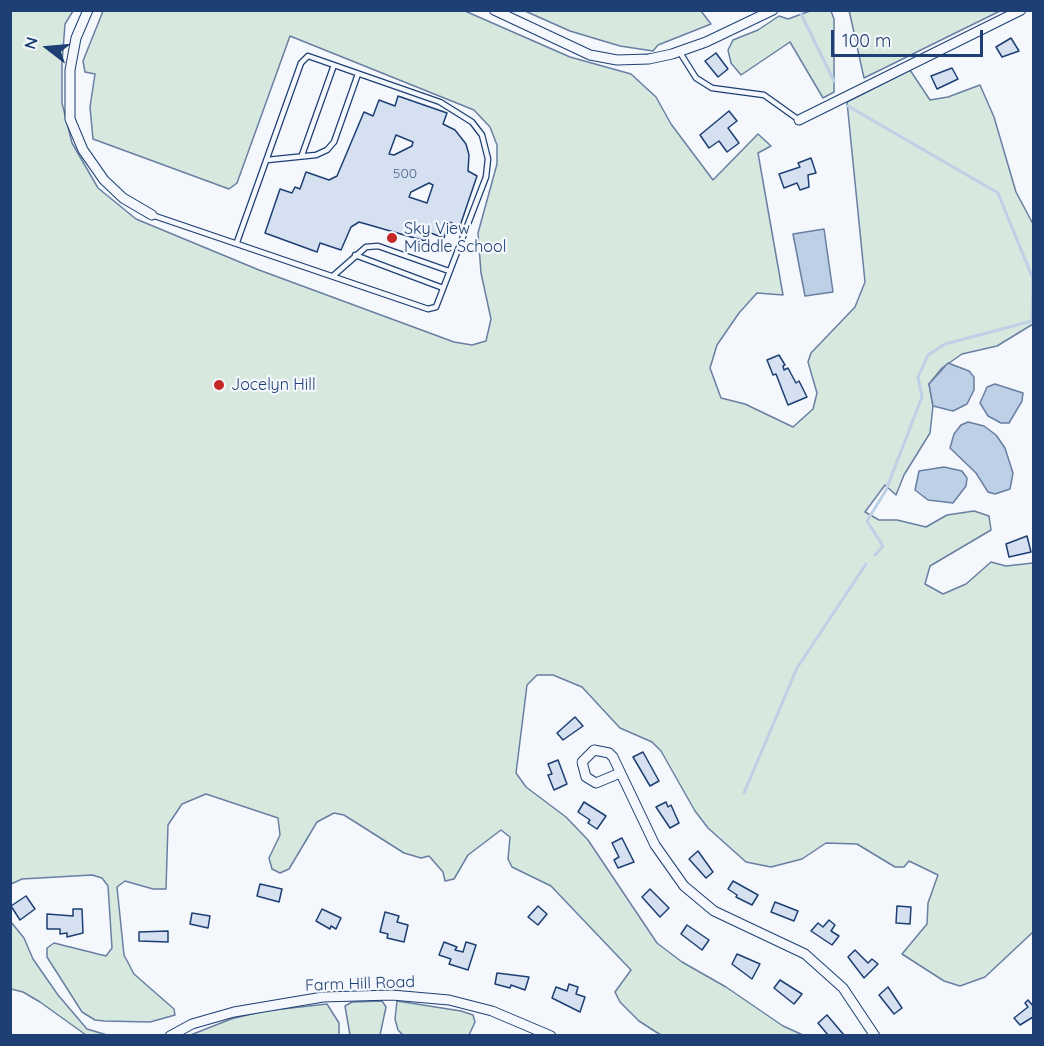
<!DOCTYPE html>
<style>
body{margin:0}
#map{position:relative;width:1044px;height:1046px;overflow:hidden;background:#f4f7fb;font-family:Quicksand,sans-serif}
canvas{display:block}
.frame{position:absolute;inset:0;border:12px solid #1d3f73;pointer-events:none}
.north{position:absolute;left:18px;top:18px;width:60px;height:60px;-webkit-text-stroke:4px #f4f7fb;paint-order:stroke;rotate:286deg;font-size:16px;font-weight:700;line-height:24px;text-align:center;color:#1d3f73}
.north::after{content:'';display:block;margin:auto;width:21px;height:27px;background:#1d3f73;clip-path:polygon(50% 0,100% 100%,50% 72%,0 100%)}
.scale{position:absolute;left:831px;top:30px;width:152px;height:27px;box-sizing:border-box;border:3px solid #1d3f73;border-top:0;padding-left:8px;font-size:18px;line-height:21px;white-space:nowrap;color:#1d3f73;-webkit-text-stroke:4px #f4f7fb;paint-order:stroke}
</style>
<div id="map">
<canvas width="1044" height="1046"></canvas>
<div class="frame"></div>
<div class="north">N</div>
<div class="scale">100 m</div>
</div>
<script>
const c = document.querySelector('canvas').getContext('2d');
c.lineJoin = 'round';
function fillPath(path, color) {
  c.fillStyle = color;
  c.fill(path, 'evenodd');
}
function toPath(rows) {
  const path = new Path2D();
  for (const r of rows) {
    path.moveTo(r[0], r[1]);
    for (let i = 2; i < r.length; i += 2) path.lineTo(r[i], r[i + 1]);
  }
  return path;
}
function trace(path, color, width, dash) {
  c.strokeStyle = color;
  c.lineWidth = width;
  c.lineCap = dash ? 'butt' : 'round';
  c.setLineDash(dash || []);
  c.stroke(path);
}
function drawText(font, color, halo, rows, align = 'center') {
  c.font = font + ' Quicksand,sans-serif';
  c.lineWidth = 4.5;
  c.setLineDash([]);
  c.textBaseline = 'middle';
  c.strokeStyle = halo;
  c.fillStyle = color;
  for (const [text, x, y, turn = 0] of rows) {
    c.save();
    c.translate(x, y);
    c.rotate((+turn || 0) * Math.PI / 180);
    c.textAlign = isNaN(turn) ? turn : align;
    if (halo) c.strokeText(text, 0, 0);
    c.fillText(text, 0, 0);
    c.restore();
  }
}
const green = toPath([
 [849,10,1000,10,1000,11,864,78,849,10],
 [11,11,73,11,65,24,62,63,62,103,72,143,98,188,136,219,259,270,454,342,472,345,486,341,491,319,481,273,478,233,497,164,497,145,490,127,474,110,290,36,237,183,229,189,93,139,90,107,95,74,85,72,83,61,103,11,465,11,570,57,631,74,656,97,671,124,713,180,758,134,771,146,758,153,783,295,757,293,739,313,717,345,710,368,721,398,745,404,793,427,813,409,817,393,808,362,811,353,855,307,865,282,847,102,910,70,930,100,948,97,980,85,994,117,1016,192,1033,224,1033,324,997,346,962,354,942,368,929,384,933,406,930,433,904,475,896,495,885,485,865,512,879,520,897,520,926,527,947,515,974,511,989,516,991,530,930,566,925,584,943,594,966,584,991,562,1006,566,1033,563,1033,932,985,977,960,986,944,981,902,954,927,924,928,903,938,875,909,861,904,867,895,867,857,844,826,843,802,859,771,867,746,862,708,828,695,811,661,751,652,742,620,728,582,687,553,675,537,675,527,685,516,773,526,787,566,817,588,840,657,943,682,962,726,987,783,1026,803,1035,663,1036,656,1032,639,1021,620,1002,615,992,631,970,551,886,512,867,508,859,510,837,501,830,468,855,454,879,445,881,443,872,429,856,421,858,404,853,344,815,334,813,317,822,289,869,280,873,272,869,269,858,280,835,278,818,206,794,182,804,168,825,166,889,153,889,125,881,117,887,124,955,134,974,174,1009,175,1015,150,1022,104,1021,95,1020,82,1012,47,957,47,948,54,943,106,956,112,948,108,886,102,878,92,875,22,879,11,884,11,11],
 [525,11,701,11,711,24,658,45,653,51,620,46,570,31,525,11],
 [810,11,831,11,834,19,834,92,823,98,790,42,741,75,731,63,728,50,733,40,758,30,779,16,788,19,810,11],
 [11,922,24,938,33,959,58,995,87,1029,107,1035,86,1035,40,1002,23,992,11,989,11,922],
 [382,1001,386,1007,380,1035,350,1035,345,1006,352,1002,382,1001],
 [397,1001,461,1011,473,1015,475,1022,469,1035,403,1035,398,1030,395,1019,397,1001],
 [327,1004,339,1023,339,1035,188,1036,231,1019,264,1011,327,1004]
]);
const water = toPath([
 [824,229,833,292,805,296,793,234,824,229],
 [948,363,969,371,974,377,974,390,967,404,953,411,933,406,929,384,948,363],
 [995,384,1023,393,1022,401,1009,423,1001,423,988,416,980,403,987,387,995,384],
 [968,422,984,426,996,435,1005,448,1013,473,1010,489,995,494,988,492,976,473,950,448,954,434,961,425,968,422],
 [944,467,962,471,967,478,966,486,953,503,928,500,915,490,919,471,944,467]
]);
const stream = toPath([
 [801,14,834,81],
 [848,106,998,193,1033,279,1032,321,945,344,928,355,918,377,922,397,886,490,867,521,883,546,875,555],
 [744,793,797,668,866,564]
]);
const building = toPath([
 [1011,38,1019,51,1002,57,996,47,1011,38],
 [716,53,728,69,718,77,705,61,716,53],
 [952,68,958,79,937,89,931,76,952,68],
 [398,96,447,113,443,124,455,130,466,144,469,155,468,171,477,176,460,226,449,222,444,238,428,232,425,241,359,222,351,227,341,250,320,243,317,252,265,233,280,189,292,193,295,187,300,189,306,172,329,180,337,176,364,112,373,116,379,100,395,106,398,96],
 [396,135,413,142,412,146,394,155,389,154,396,135],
 [429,183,433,185,427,203,409,197,411,192,429,183],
 [729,111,737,121,728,128,739,143,727,152,719,141,709,148,700,135,729,111],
 [811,158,816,173,808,175,809,187,800,190,797,183,784,188,779,174,800,167,798,163,811,158],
 [779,355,785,365,783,366,784,370,788,368,796,383,799,381,807,397,788,405,776,374,773,375,767,360,779,355],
 [1027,536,1031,552,1009,557,1006,544,1027,536],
 [575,717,583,726,563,740,557,733,575,717],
 [643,752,659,781,650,786,633,757,643,752],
 [558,760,567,784,554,790,548,775,552,774,548,764,558,760],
 [584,802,606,816,597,829,588,823,590,820,578,812,584,802],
 [666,802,668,807,671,805,679,823,670,828,656,807,666,802],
 [622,838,634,862,618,868,614,860,619,857,612,843,622,838],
 [698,851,713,872,706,878,689,859,698,851],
 [733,881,758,895,752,905,736,897,737,895,728,889,733,881],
 [260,884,282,889,279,902,257,896,260,884],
 [650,889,669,908,660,917,642,897,650,889],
 [26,896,35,909,20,920,11,906,26,896],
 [775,902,798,911,794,921,771,912,775,902],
 [538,906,547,914,538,925,528,917,538,906],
 [897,906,911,907,910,924,896,923,897,906],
 [73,909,82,909,83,933,67,937,67,933,60,934,60,929,47,929,47,914,73,916,73,909],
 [322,909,341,918,336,929,331,926,330,929,316,921,322,909],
 [385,912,399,916,397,922,408,925,404,942,387,938,388,934,380,932,385,912],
 [192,913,210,916,208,928,190,924,192,913],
 [829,920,835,925,831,931,839,936,832,945,811,931,818,923,823,927,829,920],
 [687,925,709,940,702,950,681,934,687,925],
 [168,931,168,942,139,941,139,932,168,931],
 [444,942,457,947,455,950,463,952,466,942,476,945,468,970,449,964,451,959,439,955,444,942],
 [855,950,868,963,872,959,878,964,864,978,848,957,855,950],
 [737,954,760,964,752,979,732,964,737,954],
 [497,973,529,977,525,990,511,985,510,988,495,984,497,973],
 [780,980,802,994,794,1004,774,988,780,980],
 [569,984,578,987,576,994,585,997,580,1012,552,998,556,987,567,991,569,984],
 [888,987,902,1008,894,1014,879,995,888,987],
 [1028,1000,1034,1007,1033,1017,1020,1025,1014,1018,1028,1007,1025,1003,1028,1000],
 [827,1015,844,1035,844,1036,828,1035,818,1023,827,1015]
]);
const service = toPath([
 [679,51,696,78,712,88,764,95,799,120],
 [302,155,334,65],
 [267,160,316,155,327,150,334,142,358,74],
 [152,215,428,309,436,307,486,177,488,159,482,135,472,122,440,102,308,56,301,63,237,242],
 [355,255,443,288],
 [333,276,366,247,378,246,449,271]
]);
const minor = toPath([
 [88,10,76,38,70,70,70,119,83,150,104,180,123,198,152,215],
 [494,10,590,55,617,60,649,59,672,54,706,42,773,10],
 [799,120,1021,10],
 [620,773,596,783,586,777,582,762,594,750,609,753,613,757,655,845,684,886,714,911,805,954,843,988,875,1036],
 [170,1036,192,1024,234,1012,323,997,392,995,449,1000,492,1011,551,1036]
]);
const markers = [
 [392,238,6,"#c62828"],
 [219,385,6,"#c62828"]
];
const numberNames = [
 ["500",405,174]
];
const poiNames = [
 ["Sky View",404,229],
 ["Middle School",404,247],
 ["Jocelyn Hill",231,385]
];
const streetNames = [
 ["Farm Hill Road",360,984,-2]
];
fillPath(green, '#d7e8df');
trace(green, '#687fa3', 1.5);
fillPath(water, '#bed0e5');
trace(water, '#687fa3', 1.5);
trace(stream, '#bed0e5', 3);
fillPath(building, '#d5e0f0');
trace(building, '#1d3f73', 1.5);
trace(service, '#1d3f73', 7);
trace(minor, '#1d3f73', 11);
trace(service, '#f4f7fb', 4.5);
trace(minor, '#f4f7fb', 9);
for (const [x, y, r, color] of markers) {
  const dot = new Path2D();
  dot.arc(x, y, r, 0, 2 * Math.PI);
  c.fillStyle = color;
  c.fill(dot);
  trace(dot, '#f4f7fb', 2);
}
drawText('14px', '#4b6792', null, numberNames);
drawText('16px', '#1d3f73', '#f4f7fb', poiNames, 'left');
drawText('16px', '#1d3f73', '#f4f7fb', streetNames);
</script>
